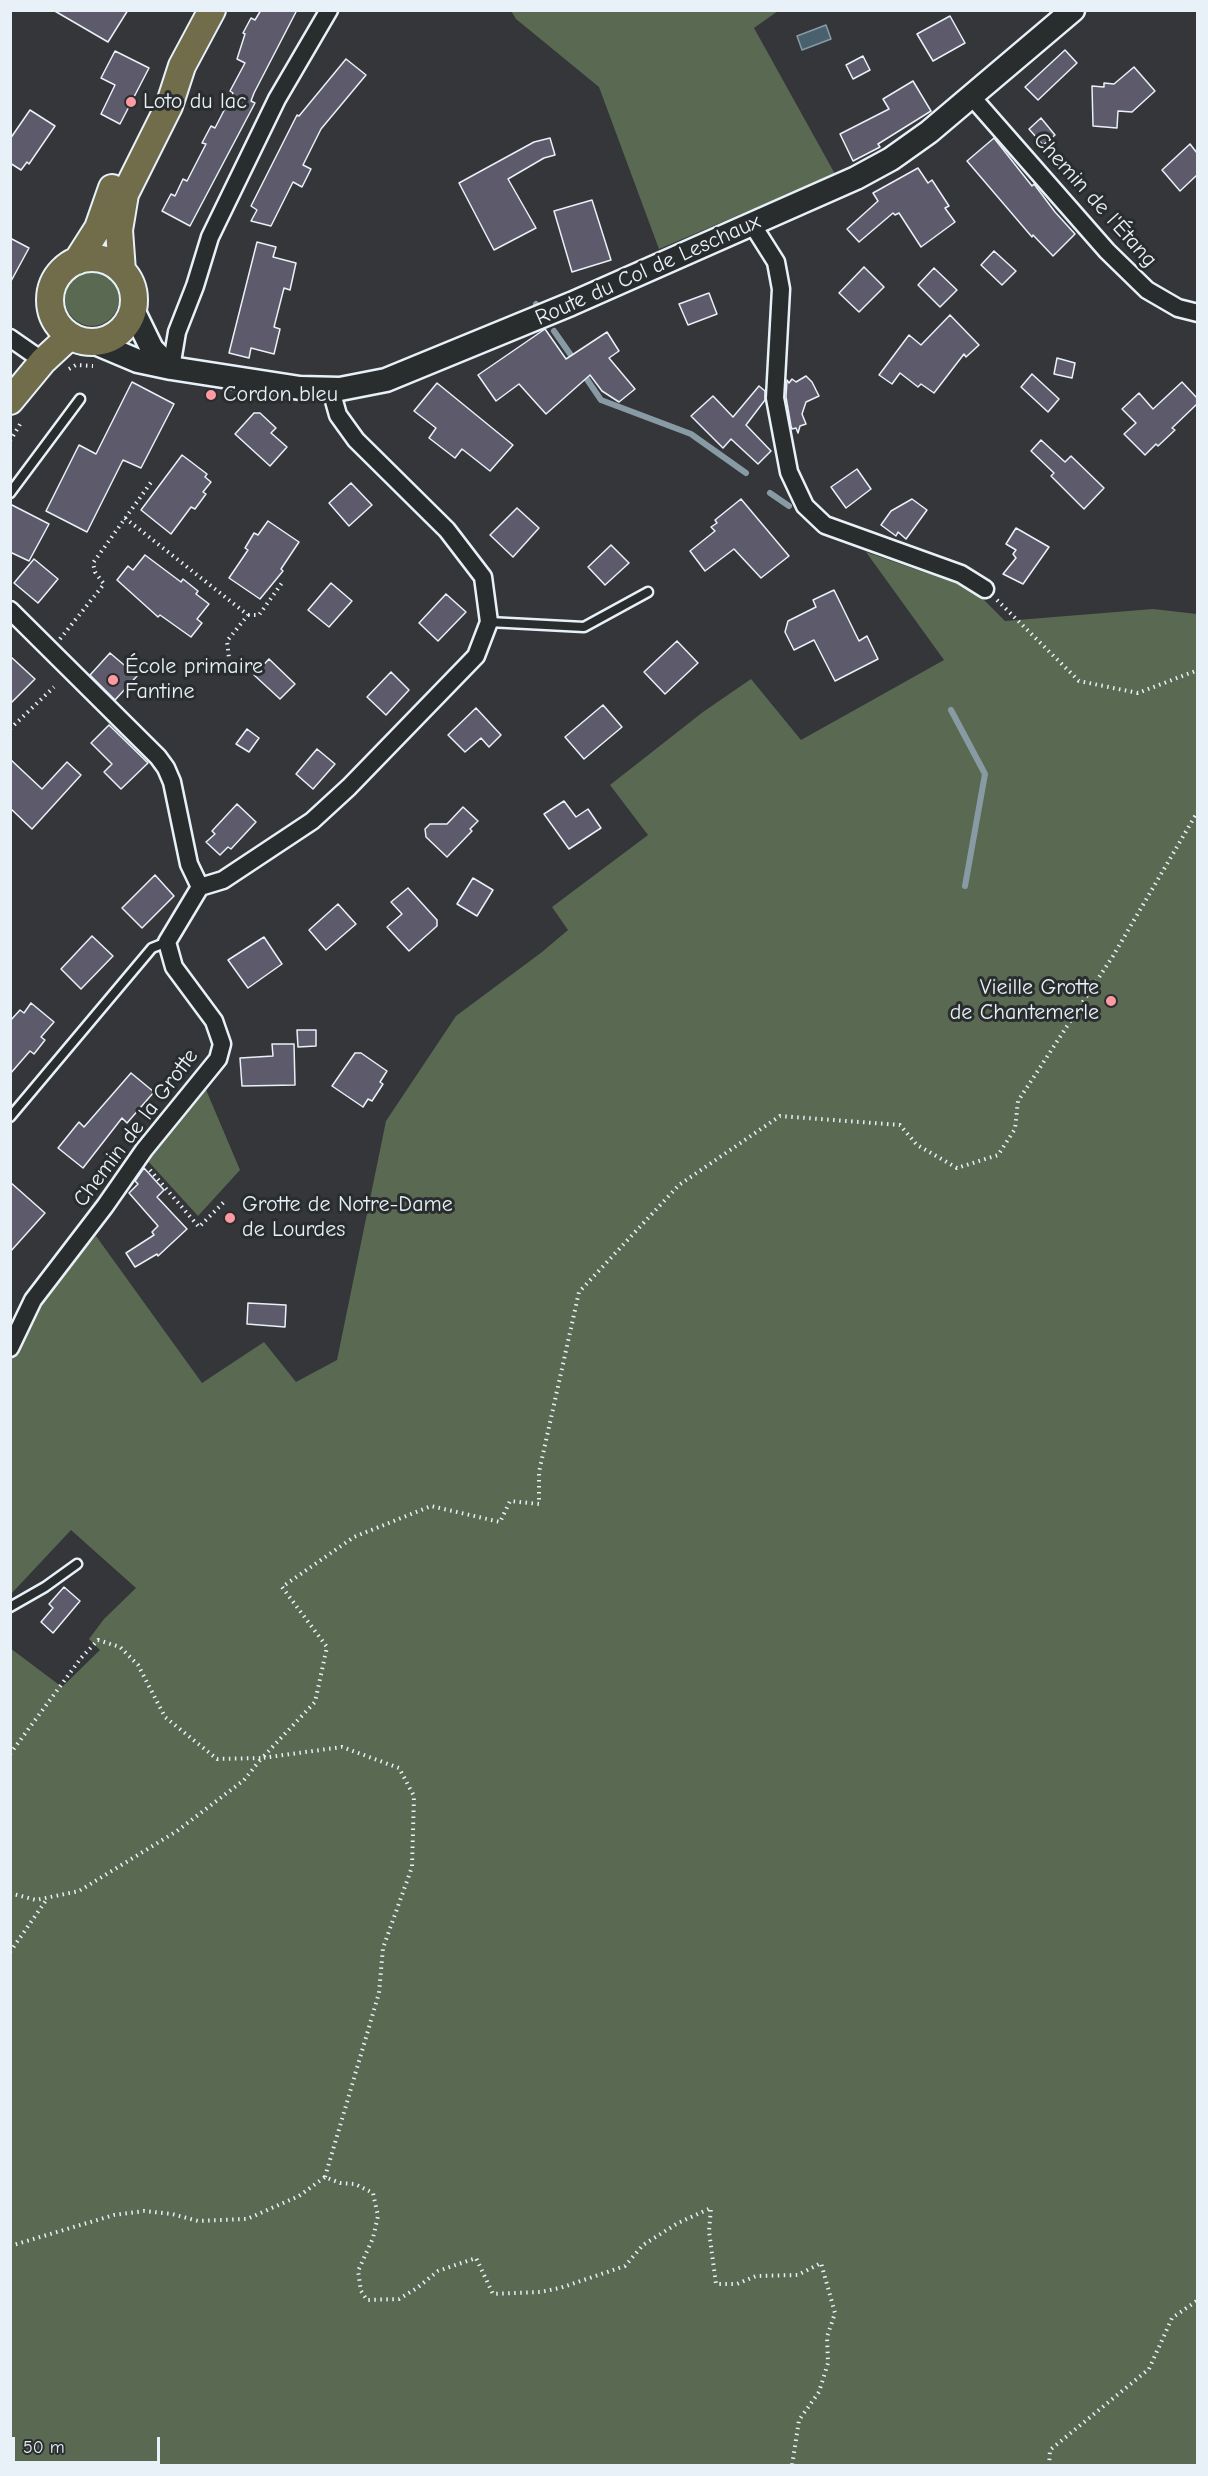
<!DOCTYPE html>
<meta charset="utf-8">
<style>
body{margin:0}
#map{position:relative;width:1208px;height:2476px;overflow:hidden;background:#34363a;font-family:"Comic Neue",sans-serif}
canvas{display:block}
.frame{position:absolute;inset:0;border:12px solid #e8f1f8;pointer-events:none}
.scale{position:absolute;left:12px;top:2437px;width:148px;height:27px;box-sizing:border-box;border:3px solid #e8f1f8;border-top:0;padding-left:8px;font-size:18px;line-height:21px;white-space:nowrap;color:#e8f1f8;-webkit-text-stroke:4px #2a2d2e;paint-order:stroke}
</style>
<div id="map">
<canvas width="1208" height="2476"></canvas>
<div class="frame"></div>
<div class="scale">50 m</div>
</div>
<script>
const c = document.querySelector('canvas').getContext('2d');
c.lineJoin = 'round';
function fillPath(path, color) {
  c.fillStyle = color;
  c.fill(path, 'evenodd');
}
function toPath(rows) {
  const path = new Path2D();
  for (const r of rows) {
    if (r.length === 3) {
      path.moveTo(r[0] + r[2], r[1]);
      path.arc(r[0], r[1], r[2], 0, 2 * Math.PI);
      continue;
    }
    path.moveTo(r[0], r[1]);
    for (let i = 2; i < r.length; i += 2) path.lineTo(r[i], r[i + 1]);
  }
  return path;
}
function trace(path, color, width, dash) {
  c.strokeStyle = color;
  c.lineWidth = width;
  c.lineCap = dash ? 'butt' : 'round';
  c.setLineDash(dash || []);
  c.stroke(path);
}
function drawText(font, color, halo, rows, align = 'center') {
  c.font = font + ' "Comic Neue",sans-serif';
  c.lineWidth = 6;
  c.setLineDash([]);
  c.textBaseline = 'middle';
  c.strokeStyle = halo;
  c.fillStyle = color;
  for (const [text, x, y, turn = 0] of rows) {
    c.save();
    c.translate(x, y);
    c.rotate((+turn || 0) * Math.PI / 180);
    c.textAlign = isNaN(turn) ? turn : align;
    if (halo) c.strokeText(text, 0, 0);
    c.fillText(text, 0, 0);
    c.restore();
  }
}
const green = toPath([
 [511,11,778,11,754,28,835,174,659,249,599,87,516,19],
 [92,299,27],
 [866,552,958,584,978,594,1005,621,1153,609,1197,614,1197,2465,11,2465,10,1648,62,1687,100,1650,89,1639,104,1619,136,1588,71,1530,11,1594,11,1334,96,1236,202,1383,264,1342,296,1382,337,1360,386,1121,456,1016,542,952,568,930,552,907,648,835,610,785,703,712,751,679,801,740,944,660],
 [204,1085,240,1170,198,1216,147,1160]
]);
const water = toPath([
 [826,25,831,39,802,50,797,36,826,25]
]);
const stream = toPath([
 [536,304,537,305],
 [554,331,575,361],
 [582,372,601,400,691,434,746,473],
 [770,493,789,506],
 [951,710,985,774,965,886]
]);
const building = toPath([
 [53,10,128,10,108,42,53,10],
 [261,10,297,10,254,93,251,101,255,103,190,226,162,211,171,194,175,196,183,179,187,181,206,144,202,143,211,126,215,128,233,93,230,91,245,63,237,59,245,34,243,33,251,18,255,20,261,10],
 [950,16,965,43,933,61,917,34,950,16],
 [1065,50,1077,63,1038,100,1025,87,1065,50],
 [115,51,149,68,120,124,101,114,115,85,101,78,115,51],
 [863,56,870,70,853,79,846,65,863,56],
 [346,59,366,75,321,129,303,165,311,169,302,187,293,182,271,226,251,221,257,210,251,206,297,115,299,116,346,59],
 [1134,67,1155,91,1132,112,1118,111,1117,128,1093,126,1092,86,1104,87,1104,83,1114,84,1134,67],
 [913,81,931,111,878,144,880,147,853,161,840,134,889,109,883,99,913,81],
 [30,110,55,126,29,164,27,162,21,170,10,163,10,139,30,110],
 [1041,118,1055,135,1043,145,1029,129,1041,118],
 [550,138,555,155,544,158,508,179,536,228,494,250,459,183,534,142,550,138],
 [994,138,1032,186,1034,184,1055,212,1075,234,1053,256,1033,235,1032,237,967,161,994,138],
 [1190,144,1197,153,1197,175,1180,191,1162,170,1190,144],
 [918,168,928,183,932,180,949,206,945,208,955,222,921,247,899,213,895,215,893,213,859,242,847,229,878,201,873,193,918,168],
 [592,200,611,260,572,272,554,211,592,200],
 [10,238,29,248,10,283,10,238],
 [257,242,276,247,273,257,296,263,290,290,284,288,274,327,280,329,274,354,251,348,249,358,229,353,257,242],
 [994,251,1016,271,1002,285,981,265,994,251],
 [864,267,884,287,859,312,839,293,864,267],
 [934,268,957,290,940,307,918,285,934,268],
 [709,293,717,314,688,325,679,304,709,293],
 [950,315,979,345,966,357,964,354,934,393,921,384,918,387,900,373,892,384,879,375,909,335,921,345,950,315],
 [545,329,566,359,607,332,619,351,609,358,635,389,619,402,602,391,590,375,546,414,519,384,496,401,478,375,545,329],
 [1057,358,1075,363,1072,378,1054,374,1057,358],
 [1032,374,1059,399,1048,412,1021,387,1032,374],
 [806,376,812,382,819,396,806,402,802,414,806,424,800,426,798,433,796,428,792,429,791,426,786,397,787,380,789,383,792,379,796,382,806,376],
 [132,382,174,404,141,468,123,460,87,532,46,511,79,445,96,454,132,382],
 [1182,382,1197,398,1197,404,1172,428,1175,430,1158,446,1156,444,1145,455,1124,434,1136,423,1122,409,1139,393,1153,409,1182,382],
 [437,383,513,445,490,471,462,449,455,458,429,438,436,428,414,411,437,383],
 [759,386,765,391,765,400,746,425,771,451,758,464,731,439,723,448,691,416,713,396,733,417,759,386],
 [254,413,260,413,276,428,271,433,287,447,270,466,235,434,254,413],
 [1041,440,1065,462,1071,456,1104,488,1084,509,1051,476,1054,473,1031,451,1041,440],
 [182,455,207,474,205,477,211,482,203,492,206,494,195,509,191,507,171,534,141,510,182,455],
 [857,469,871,489,846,508,831,487,857,469],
 [351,483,372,505,349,526,329,503,351,483],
 [741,499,789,556,761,578,734,549,705,571,690,551,715,531,711,527,717,523,715,520,741,499],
 [912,499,927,510,906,539,898,532,896,536,881,525,891,511,912,499],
 [10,504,49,524,29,561,10,552,10,504],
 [517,508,539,528,513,557,490,535,517,508],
 [268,521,299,542,281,569,283,571,260,599,229,578,248,550,245,548,254,533,258,535,268,521],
 [1016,528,1049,547,1023,584,1003,574,1016,558,1013,554,1016,550,1006,544,1016,528],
 [611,545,629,563,605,585,588,567,611,545],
 [145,555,181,582,183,579,198,591,196,594,209,604,197,619,202,623,191,637,160,615,158,617,117,580,128,566,133,570,145,555],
 [34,559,58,579,38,603,14,583,34,559],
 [331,583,352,601,329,627,308,610,331,583],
 [834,590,859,641,867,636,878,659,835,681,814,640,794,650,785,632,788,621,816,607,813,600,834,590],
 [446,594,466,612,438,641,419,623,446,594],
 [677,641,698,663,665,694,644,672,677,641],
 [110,653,137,676,115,700,90,675,110,653],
 [10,656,35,679,10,704,10,656],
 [269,659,295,684,280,699,254,675,269,659],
 [391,672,409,690,386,715,367,697,391,672],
 [603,705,622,727,584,759,565,737,603,705],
 [476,708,501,735,489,747,481,738,465,752,448,735,476,708],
 [109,725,148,763,121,789,104,772,112,764,91,743,109,725],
 [247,729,259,738,249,752,236,744,247,729],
 [317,749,335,764,313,789,296,774,317,749],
 [10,759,42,789,67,762,81,775,32,829,10,808,10,759],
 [564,801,576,817,588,809,601,828,569,849,544,814,564,801],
 [237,804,256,822,231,849,228,847,220,855,206,842,215,834,212,831,237,804],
 [463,807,478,821,470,829,472,831,447,857,426,837,425,829,430,824,447,824,463,807],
 [155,875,174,896,142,928,122,908,155,875],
 [473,878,493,890,477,916,457,904,473,878],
 [408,888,437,920,437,926,409,951,387,927,402,914,391,902,408,888],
 [338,904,356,924,326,950,309,930,338,904],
 [92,936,113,956,81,989,61,969,92,936],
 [264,937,282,964,248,988,228,960,264,937],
 [31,1003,54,1022,41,1037,45,1040,34,1054,30,1051,10,1074,10,1021,20,1010,24,1013,31,1003],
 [297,1030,316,1030,316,1046,298,1047,297,1030],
 [272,1044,294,1044,295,1085,242,1086,240,1058,273,1056,272,1044],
 [355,1053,361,1053,387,1071,380,1082,383,1084,372,1101,368,1099,363,1107,332,1086,355,1053],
 [131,1073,154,1092,127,1123,122,1118,83,1168,58,1148,79,1122,84,1127,131,1073],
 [144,1168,164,1190,157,1197,187,1229,158,1256,157,1254,135,1267,126,1253,154,1235,152,1232,158,1226,129,1193,138,1184,135,1181,144,1168],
 [10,1182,45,1213,10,1252,10,1182],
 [248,1303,286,1305,285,1327,247,1324,248,1303],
 [64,1587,80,1601,53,1633,41,1622,53,1608,49,1604,64,1587]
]);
const path = toPath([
 [69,369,76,365,93,366],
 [10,441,22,421],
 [125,518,248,615,227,641,229,658],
 [997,600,1079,681,1138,693,1198,670],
 [248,615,259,615,282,583],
 [60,639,104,584,95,572,93,563,152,481],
 [10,729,54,687],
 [150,1170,199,1227,226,1200],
 [10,1754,81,1658,98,1640,120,1647,138,1665,165,1717,217,1759,262,1758],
 [10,1893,36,1900,79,1891,177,1831,244,1780,261,1759],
 [10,1952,47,1899],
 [325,2177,379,1993,383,1948,412,1867,414,1796,399,1768,342,1747,262,1758,315,1702,327,1647,282,1587,354,1537,431,1506,500,1522,510,1501,539,1504,539,1472,579,1292,679,1185,780,1116,900,1125,917,1145,957,1168,998,1155,1015,1129,1018,1101,1113,956,1198,811],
 [10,2246,114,2215,144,2211,172,2214,198,2221,247,2219,299,2196,325,2177,340,2183,355,2184,373,2193,378,2216,373,2238,358,2271,361,2291,367,2300,399,2299,417,2288,438,2271,476,2258,493,2294,540,2292,560,2288,625,2266,643,2245,678,2223,711,2208,709,2231,716,2284,737,2284,756,2276,798,2275,821,2263,835,2313,827,2337,828,2363,819,2392,799,2420,792,2466],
 [1049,2466,1050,2450,1149,2369,1172,2318,1198,2300]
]);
const lane = toPath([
 [10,493,80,399],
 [489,622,584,627,648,592],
 [10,1117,152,948,167,942],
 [10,1607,45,1587,77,1564]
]);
const street = toPath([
 [972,97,1107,251,1147,290,1178,308,1198,313],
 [752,224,776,262,781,289,775,398,789,472,805,506,825,525,961,574,985,589],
 [10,338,43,361],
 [171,368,177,332,195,286,210,237,277,99,329,10],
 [10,610,158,757,166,768,172,782,189,864,200,887,167,942,174,967,214,1021,222,1044,218,1059,144,1150,105,1206,33,1300,10,1348],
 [200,887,223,880,312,821,349,787,476,656,489,622,483,577,447,530,356,440,338,415,331,390]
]);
const secondary = toPath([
 [133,310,152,349,171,368],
 [93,342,138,361,171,368,300,388,340,389,386,380,571,304,856,178,891,159,929,132,1073,10]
]);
const primary = toPath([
 [92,300,42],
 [77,261,98,228,112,188],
 [122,271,119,230,125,194,169,106,182,66,212,10],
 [10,401,43,361,70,336]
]);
const markers = [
 [131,102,6,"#ff9aa2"],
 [211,395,6,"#ff9aa2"],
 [113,680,6,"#ff9aa2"],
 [1111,1001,6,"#ff9aa2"],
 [230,1218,6,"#ff9aa2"]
];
const poiNames = [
 ["Loto du lac",143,102],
 ["Cordon bleu",223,395],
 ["École primaire",125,667],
 ["Fantine",125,692],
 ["Vieille Grotte",1099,988,"right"],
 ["de Chantemerle",1099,1013,"right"],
 ["Grotte de Notre-Dame",242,1205],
 ["de Lourdes",242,1230]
];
const streetNames = [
 ["Chemin de l'Étang",1095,200,48],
 ["Route du Col de Leschaux",648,270,-24],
 ["Chemin de la Grotte",136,1128,-53]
];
fillPath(green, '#5a6952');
fillPath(water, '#48616d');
trace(water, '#889ba5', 1.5);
trace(stream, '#889ba5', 6);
fillPath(building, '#5d5a6b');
trace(building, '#e8f1f8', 1.5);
trace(lane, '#e8f1f8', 13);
trace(street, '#e8f1f8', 21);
trace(secondary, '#e8f1f8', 27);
trace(primary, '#e8f1f8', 30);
trace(path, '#e8f1f8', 4, [1.5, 4.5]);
trace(lane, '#2a2d2e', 8);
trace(street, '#2a2d2e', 16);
trace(secondary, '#2a2d2e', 22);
trace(primary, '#716d4b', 26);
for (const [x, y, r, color] of markers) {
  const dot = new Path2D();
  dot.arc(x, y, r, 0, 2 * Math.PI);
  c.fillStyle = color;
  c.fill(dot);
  trace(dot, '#2a2d2e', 2);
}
drawText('22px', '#e8f1f8', '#2a2d2e', poiNames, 'left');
drawText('22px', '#e8f1f8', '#2a2d2e', streetNames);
</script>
